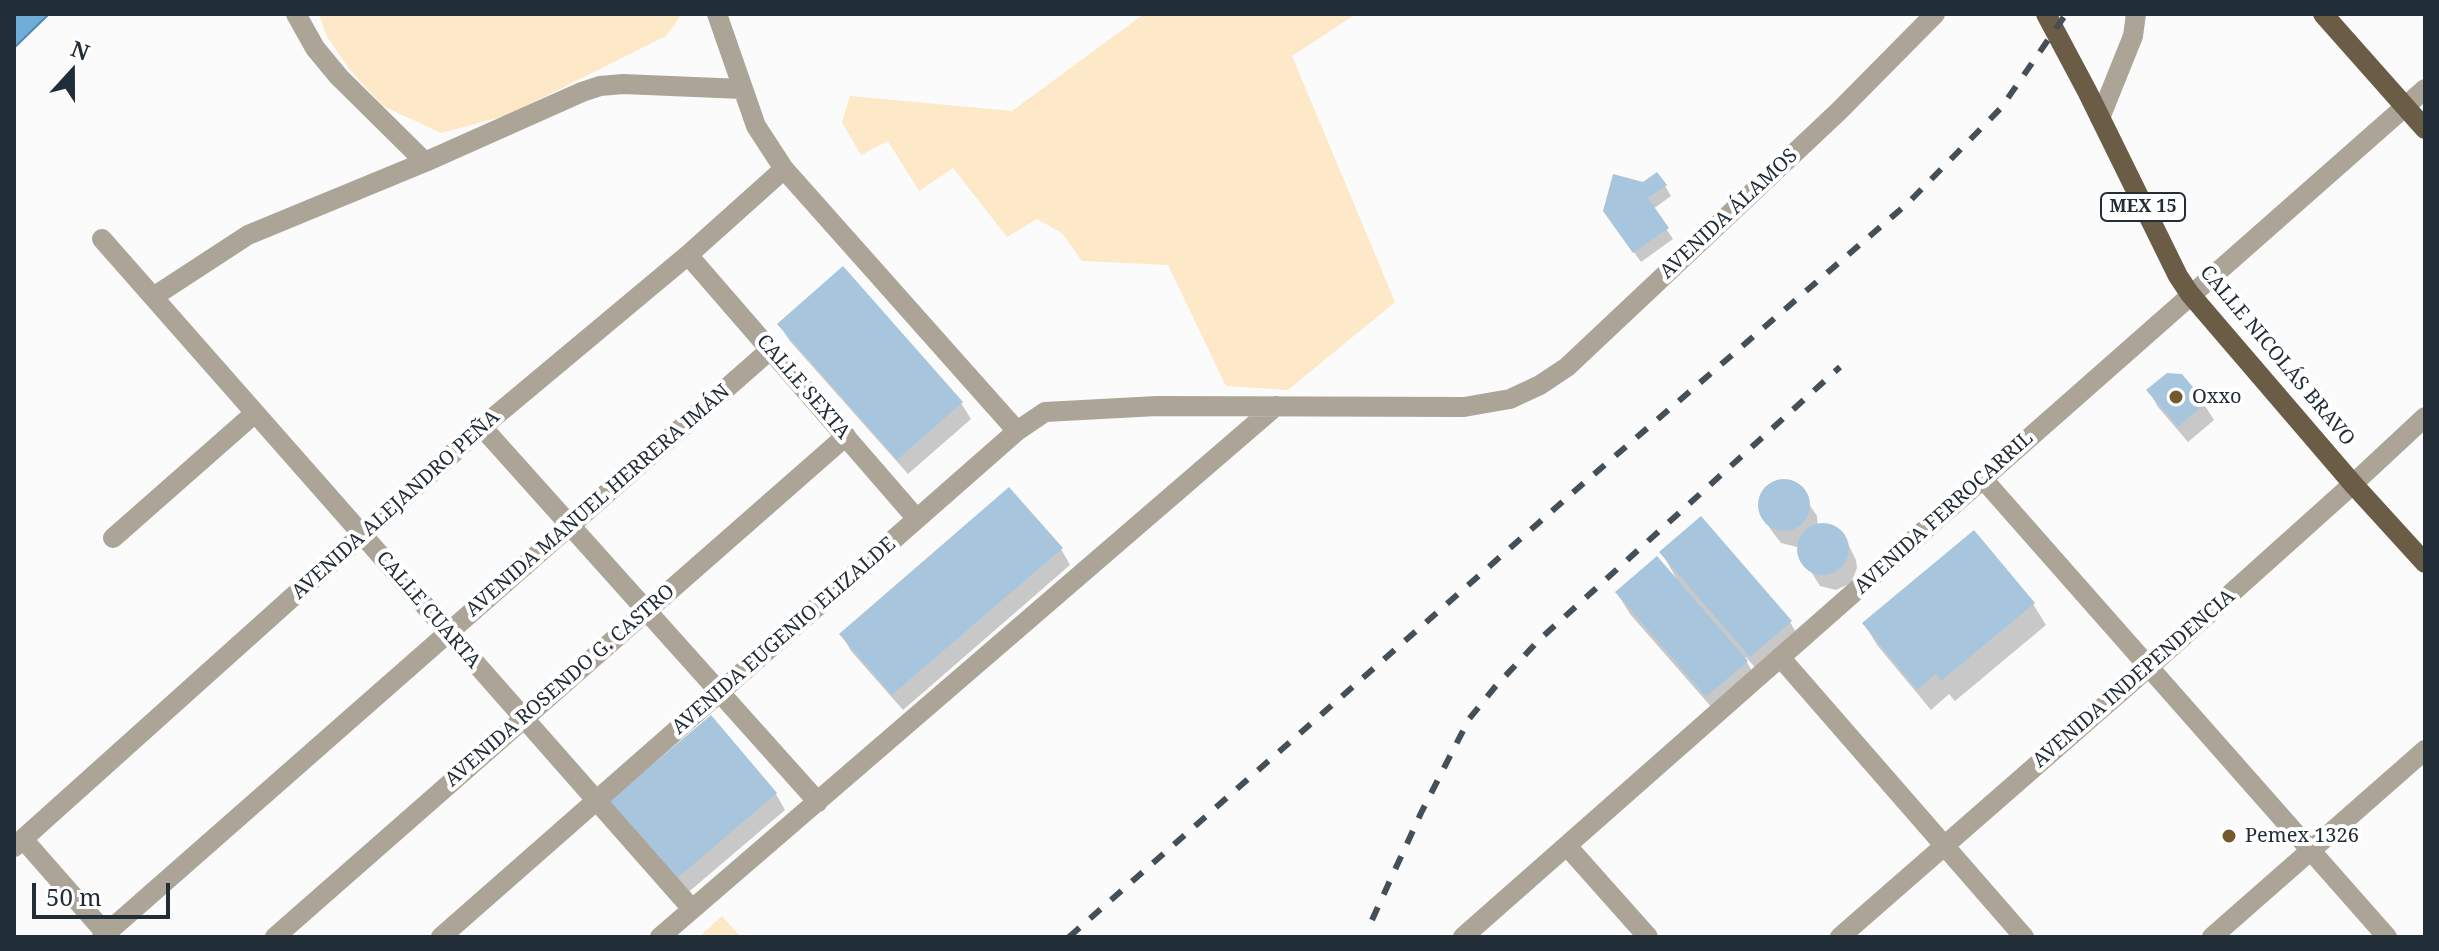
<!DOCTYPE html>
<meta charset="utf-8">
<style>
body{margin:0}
#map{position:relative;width:2439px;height:951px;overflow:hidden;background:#fbfbfb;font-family:"Noto Serif",serif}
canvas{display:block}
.frame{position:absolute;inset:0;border:16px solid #212d37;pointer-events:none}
.north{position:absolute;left:32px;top:32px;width:80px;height:80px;-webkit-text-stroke:6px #fff;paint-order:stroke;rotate:21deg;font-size:22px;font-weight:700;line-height:32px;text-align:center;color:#212d37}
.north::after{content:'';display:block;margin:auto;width:28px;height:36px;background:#212d37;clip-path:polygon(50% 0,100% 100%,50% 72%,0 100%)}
.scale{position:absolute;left:32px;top:883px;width:138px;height:36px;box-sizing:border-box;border:4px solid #212d37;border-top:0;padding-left:10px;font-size:24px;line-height:28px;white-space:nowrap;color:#212d37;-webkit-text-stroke:6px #fff;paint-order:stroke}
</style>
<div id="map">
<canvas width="2439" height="951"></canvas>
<div class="frame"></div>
<div class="north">N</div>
<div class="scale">50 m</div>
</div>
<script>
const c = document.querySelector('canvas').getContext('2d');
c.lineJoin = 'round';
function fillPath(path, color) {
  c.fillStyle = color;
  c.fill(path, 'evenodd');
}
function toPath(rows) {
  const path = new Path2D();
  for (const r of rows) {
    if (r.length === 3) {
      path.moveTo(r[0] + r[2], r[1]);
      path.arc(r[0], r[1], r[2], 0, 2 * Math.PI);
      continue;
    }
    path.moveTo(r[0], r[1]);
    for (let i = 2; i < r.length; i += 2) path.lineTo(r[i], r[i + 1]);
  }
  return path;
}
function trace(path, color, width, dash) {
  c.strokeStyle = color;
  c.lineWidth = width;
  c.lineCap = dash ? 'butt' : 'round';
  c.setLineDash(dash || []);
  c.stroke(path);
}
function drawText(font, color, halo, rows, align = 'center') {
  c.font = font + ' "Noto Serif",serif';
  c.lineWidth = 8;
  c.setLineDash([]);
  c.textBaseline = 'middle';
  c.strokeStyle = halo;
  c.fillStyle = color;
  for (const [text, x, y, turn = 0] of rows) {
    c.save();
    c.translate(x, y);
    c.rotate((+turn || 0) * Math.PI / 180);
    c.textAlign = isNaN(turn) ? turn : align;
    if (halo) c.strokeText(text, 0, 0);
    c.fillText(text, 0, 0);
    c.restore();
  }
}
const green = toPath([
 [319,14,682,14,666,36,508,115,441,133,383,106,349,69,326,35],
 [1144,14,1356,14,1292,56,1395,302,1288,390,1226,386,1168,265,1082,261,1062,233,1037,219,1007,237,953,168,919,191,888,141,861,155,842,122,850,96,1012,111],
 [722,916,741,937,699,937]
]);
const water = toPath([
 [14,14,49,14,14,48,14,14]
]);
const shadow = toPath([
 [1643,184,1665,186,1671,196,1653,209,1673,239,1641,262,1612,222],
 [779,324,961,403,971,419,908,474,789,340],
 [2149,391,2204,404,2214,420,2188,442,2158,407],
 [1783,482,1797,486,1817,516,1818,527,1823,525,1837,529,1847,542,1856,560,1857,568,1851,583,1836,590,1820,586,1801,556,1801,545,1797,547,1781,543,1771,530,1761,513,1761,498,1764,492,1776,483],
 [1061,549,1070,565,903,710,851,651,842,635],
 [1662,553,1790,622,1803,644,1764,678,1746,657,1745,659,1759,683,1720,717,1630,614,1617,593,1676,578],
 [2033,604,2046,625,1955,701,1949,694,1931,710,1877,645,1864,623],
 [776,794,785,810,685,895,620,819]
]);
const building = toPath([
 [1657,172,1667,185,1648,198,1669,228,1633,253,1603,211,1613,174,1643,182],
 [843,266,963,402,897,460,777,324],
 [2167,373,2182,374,2206,403,2178,427,2146,390],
 [1784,505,26],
 [1009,487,1063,548,892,695,839,634],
 [1701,516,1792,621,1750,657,1659,552],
 [1823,549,26],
 [1974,530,2035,603,1941,681,1936,674,1917,690,1862,623],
 [1657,556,1748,661,1706,697,1615,592],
 [711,715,777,793,675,880,608,802]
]);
const minor = toPath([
 [296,14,315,48,339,77,425,162],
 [717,14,756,126,784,169,1017,431],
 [2100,118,2133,36,2136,14],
 [102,239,692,909],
 [688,255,917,519],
 [153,297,248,235,425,162,582,92,600,86,623,84,742,89],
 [482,427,818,802],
 [1983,479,2387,937],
 [113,538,255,413],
 [1780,657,2024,937],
 [23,839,109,937],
 [1567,846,1648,937],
 [14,847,482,427,688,255,784,169],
 [102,937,770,350],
 [275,937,846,436],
 [441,937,1017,431,1045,412,1157,406,1464,407,1510,399,1540,385,1567,367,1839,111,1935,14],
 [660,937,1276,406],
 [1463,937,2425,89],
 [1840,937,2149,667,2353,484]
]);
const tertiary = toPath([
 [2353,484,2425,417],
 [2212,937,2425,750]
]);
const primary = toPath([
 [2046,14,2087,91,2178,276,2190,294,2353,484,2425,563],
 [2323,14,2425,129]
]);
const rail = toPath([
 [1372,920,1421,813,1469,719,1495,687,1539,640,1840,367],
 [1069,937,1585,482,1908,203,2001,108,2066,14]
]);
const markers = [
 [2176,397,8,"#74592c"],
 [2229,836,8,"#74592c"]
];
const shields = [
 [2143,207,84]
];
const shieldNames = [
 ["MEX 15",2143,207]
];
const streetNames = [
 ["AVENIDA ÁLAMOS",1729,214,-43],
 ["CALLE NICOLÁS BRAVO",2277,356,50],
 ["CALLE SEXTA",803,387,49],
 ["AVENIDA MANUEL HERRERA IMÁN",598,501,-41],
 ["AVENIDA ALEJANDRO PEÑA",396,505,-42],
 ["AVENIDA FERROCARRIL",1944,513,-42],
 ["CALLE CUARTA",428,610,49],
 ["AVENIDA EUGENIO ELIZALDE",784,636,-41],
 ["AVENIDA INDEPENDENCIA",2134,679,-41],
 ["AVENIDA ROSENDO G. CASTRO",560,686,-41]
];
const poiNames = [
 ["Oxxo",2192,397],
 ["Pemex 1326",2245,836]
];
fillPath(green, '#fde8c7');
fillPath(water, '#70acd8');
trace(water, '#5886a8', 2);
fillPath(shadow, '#0003');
fillPath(building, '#a7c6dd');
trace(minor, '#aca497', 20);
trace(tertiary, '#aca497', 20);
trace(primary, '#6b5c45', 20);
trace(rail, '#454f57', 6, [14, 14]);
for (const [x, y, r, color] of markers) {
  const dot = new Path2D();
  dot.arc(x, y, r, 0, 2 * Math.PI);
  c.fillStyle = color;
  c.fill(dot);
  trace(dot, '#fff', 3);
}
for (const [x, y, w] of shields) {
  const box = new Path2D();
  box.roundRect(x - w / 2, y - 14, w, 28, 6);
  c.fillStyle = '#fff';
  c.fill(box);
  trace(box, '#212d37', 2);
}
drawText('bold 18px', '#212d37', null, shieldNames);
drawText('20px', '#212d37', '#fff', streetNames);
drawText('20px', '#212d37', '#fff', poiNames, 'left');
</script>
